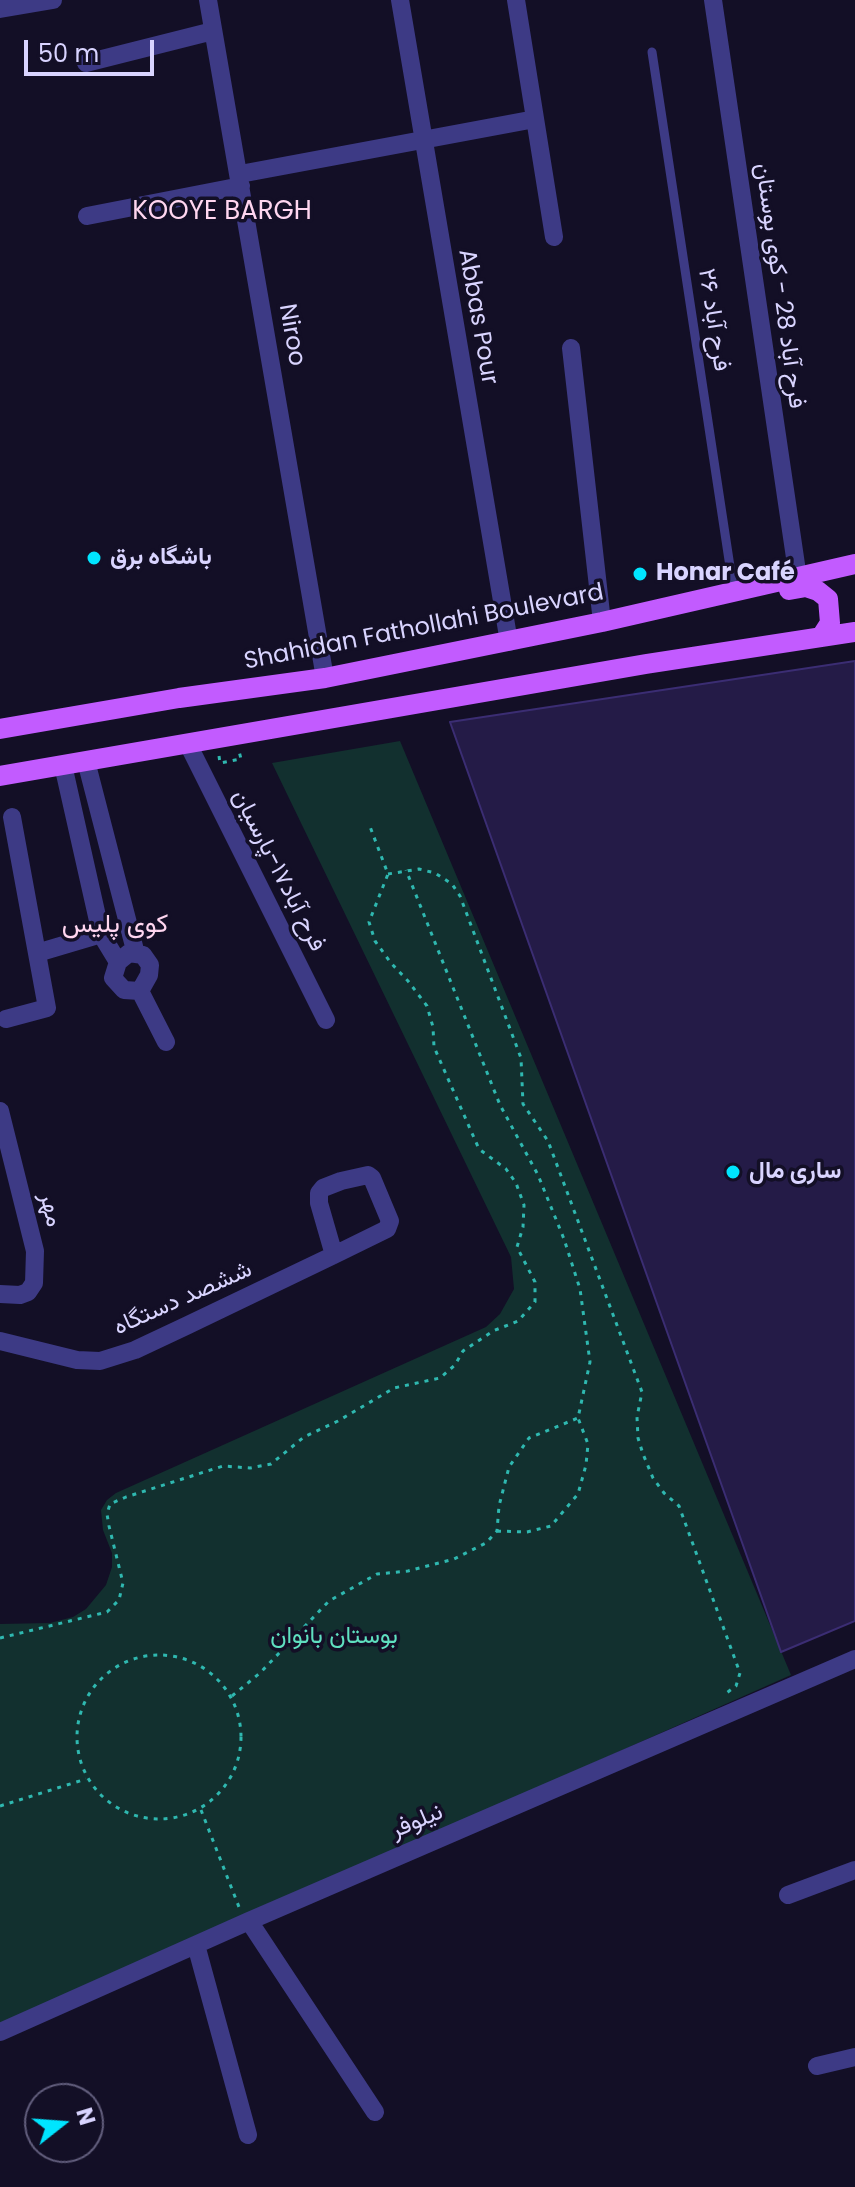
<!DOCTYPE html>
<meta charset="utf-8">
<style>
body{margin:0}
#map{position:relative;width:855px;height:2187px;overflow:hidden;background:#130f26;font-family:Poppins,sans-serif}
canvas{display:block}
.north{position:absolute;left:24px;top:2083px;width:80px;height:80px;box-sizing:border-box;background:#130f26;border:2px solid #625e7d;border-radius:50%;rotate:73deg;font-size:22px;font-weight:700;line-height:32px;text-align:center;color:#d9d4ff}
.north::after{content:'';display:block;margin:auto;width:28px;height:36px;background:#00e5ff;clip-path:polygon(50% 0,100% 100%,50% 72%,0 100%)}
.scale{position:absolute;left:24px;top:40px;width:130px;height:36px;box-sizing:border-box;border:4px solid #d9d4ff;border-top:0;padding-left:10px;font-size:24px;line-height:28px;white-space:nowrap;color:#d9d4ff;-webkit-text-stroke:6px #130f26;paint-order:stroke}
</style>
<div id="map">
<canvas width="855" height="2187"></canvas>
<div class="north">N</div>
<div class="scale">50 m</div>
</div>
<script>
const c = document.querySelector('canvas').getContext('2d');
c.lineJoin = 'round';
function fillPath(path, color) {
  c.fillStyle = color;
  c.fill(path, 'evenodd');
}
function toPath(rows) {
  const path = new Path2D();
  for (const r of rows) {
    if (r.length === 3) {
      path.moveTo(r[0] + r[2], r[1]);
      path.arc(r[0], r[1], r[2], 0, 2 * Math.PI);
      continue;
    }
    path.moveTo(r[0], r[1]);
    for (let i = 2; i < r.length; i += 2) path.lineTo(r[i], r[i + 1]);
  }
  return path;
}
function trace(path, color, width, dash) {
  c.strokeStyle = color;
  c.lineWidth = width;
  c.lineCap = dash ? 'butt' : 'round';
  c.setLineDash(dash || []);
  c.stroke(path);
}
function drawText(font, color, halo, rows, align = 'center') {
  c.font = font + ' Poppins,Vazirmatn,sans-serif';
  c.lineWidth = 7;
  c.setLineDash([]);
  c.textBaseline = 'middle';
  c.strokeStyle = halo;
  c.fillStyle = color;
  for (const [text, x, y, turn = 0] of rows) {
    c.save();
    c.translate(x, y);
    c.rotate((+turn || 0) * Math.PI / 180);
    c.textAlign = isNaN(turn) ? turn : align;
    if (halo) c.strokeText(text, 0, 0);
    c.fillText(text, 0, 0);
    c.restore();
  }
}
const green = toPath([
 [400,741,791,1675,0,2027,0,1624,50,1623,73,1617,86,1609,106,1585,112,1567,112,1553,103,1530,101,1510,107,1500,116,1493,486,1327,500,1314,514,1289,511,1257,272,763]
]);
const building = toPath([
 [855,661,855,1621,781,1652,450,722,855,661]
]);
const path = toPath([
 [219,756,220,763,241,759,239,751],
 [388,874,419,869,435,873,452,884,460,896,521,1058,523,1104,548,1141,642,1392,637,1417,638,1438,643,1454,653,1478,664,1493,679,1506,740,1673,736,1686,725,1694],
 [497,1531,527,1532,551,1526,578,1494,586,1465,588,1444,578,1418],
 [0,1638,107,1612,119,1600,123,1583,109,1526,107,1514,110,1504,126,1497,223,1466,250,1468,271,1464,304,1437,338,1421,394,1388,440,1378,455,1365,463,1351,493,1331,518,1321,535,1302,535,1282,517,1247,523,1227,524,1205,516,1183,506,1169,479,1149,434,1047,433,1027,427,1006,408,981,391,963,375,941,369,922,388,874,369,824],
 [159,1737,82],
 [232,1696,260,1673,329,1601,377,1574,408,1571,454,1559,486,1543,497,1531,499,1506,509,1467,529,1438,578,1418,590,1362,580,1289,564,1239,538,1175,500,1105,406,870],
 [0,1806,86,1779],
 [201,1810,239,1907]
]);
const lane = toPath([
 [652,52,734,593]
]);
const street = toPath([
 [208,0,325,678],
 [400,0,509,642],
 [516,0,554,237],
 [713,0,798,578],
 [0,9,53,0],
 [86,63,213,31],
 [240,174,535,119],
 [87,216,241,186],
 [571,348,602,622],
 [188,744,326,1020],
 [86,761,136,954],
 [63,765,101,934,118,962],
 [37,953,101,934],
 [129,953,143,955,150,965,149,975,140,991,124,990,113,978,118,962,129,953],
 [140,991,166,1042],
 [6,1019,47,1008,12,817],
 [0,1111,35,1251,34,1283,28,1292,20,1295,0,1294],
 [0,1341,77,1360,100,1361,135,1350,186,1326,334,1255,387,1229,390,1221,372,1178,368,1175,341,1181,323,1188,319,1193,319,1203,334,1255],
 [788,1895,855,1870],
 [249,1921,375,2112],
 [196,1945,248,2135],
 [0,2032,249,1921,855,1659],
 [817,2066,855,2057]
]);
const primary = toPath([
 [789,590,806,587,818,591,828,599,830,623,821,637],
 [0,729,179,698,325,678,602,622,855,564],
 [0,776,646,664,855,632]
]);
const markers = [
 [94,558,8,"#00e5ff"],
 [640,574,8,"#00e5ff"],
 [733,1172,8,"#00e5ff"]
];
const streetNames = [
 ["فرح آباد 28 - کوی بوستان",779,286,82],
 ["Abbas Pour",477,317,80],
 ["فرح آباد ۲۶",713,320,81],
 ["Niroo",291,335,80],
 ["Shahidan Fathollahi Boulevard",424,628,-11],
 ["فرح آباد۱۷-پارسیان",278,871,63],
 ["مهر",50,1210,77],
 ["ششصد دستگاه",183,1299,-24],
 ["نیلوفر",417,1822,-23]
];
const poiNames = [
 ["باشگاه برق",110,558],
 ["Honar Café",656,574],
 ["ساری مال",749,1172]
];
const parkNames = [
 ["بوستان بانوان",334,1637]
];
const neighbourhoodNames = [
 ["KOOYE BARGH",222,212],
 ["کوی پلیس",115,925]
];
fillPath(green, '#12302f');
fillPath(building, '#241b47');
trace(building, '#3b2d73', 2);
trace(path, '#2fb8b0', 3, [4, 6]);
trace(lane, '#3d3a85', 9);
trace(street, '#3d3a85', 18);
trace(primary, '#c25bff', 20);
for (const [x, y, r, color] of markers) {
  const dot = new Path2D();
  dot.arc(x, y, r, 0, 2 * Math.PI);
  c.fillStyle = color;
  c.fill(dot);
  trace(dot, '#130f26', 3);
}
drawText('24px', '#d9d4ff', '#130f26', streetNames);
drawText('bold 24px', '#d9d4ff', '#130f26', poiNames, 'left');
drawText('24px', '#5fe0c0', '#130f26', parkNames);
drawText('26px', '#ffd6f0', '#130f26', neighbourhoodNames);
</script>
